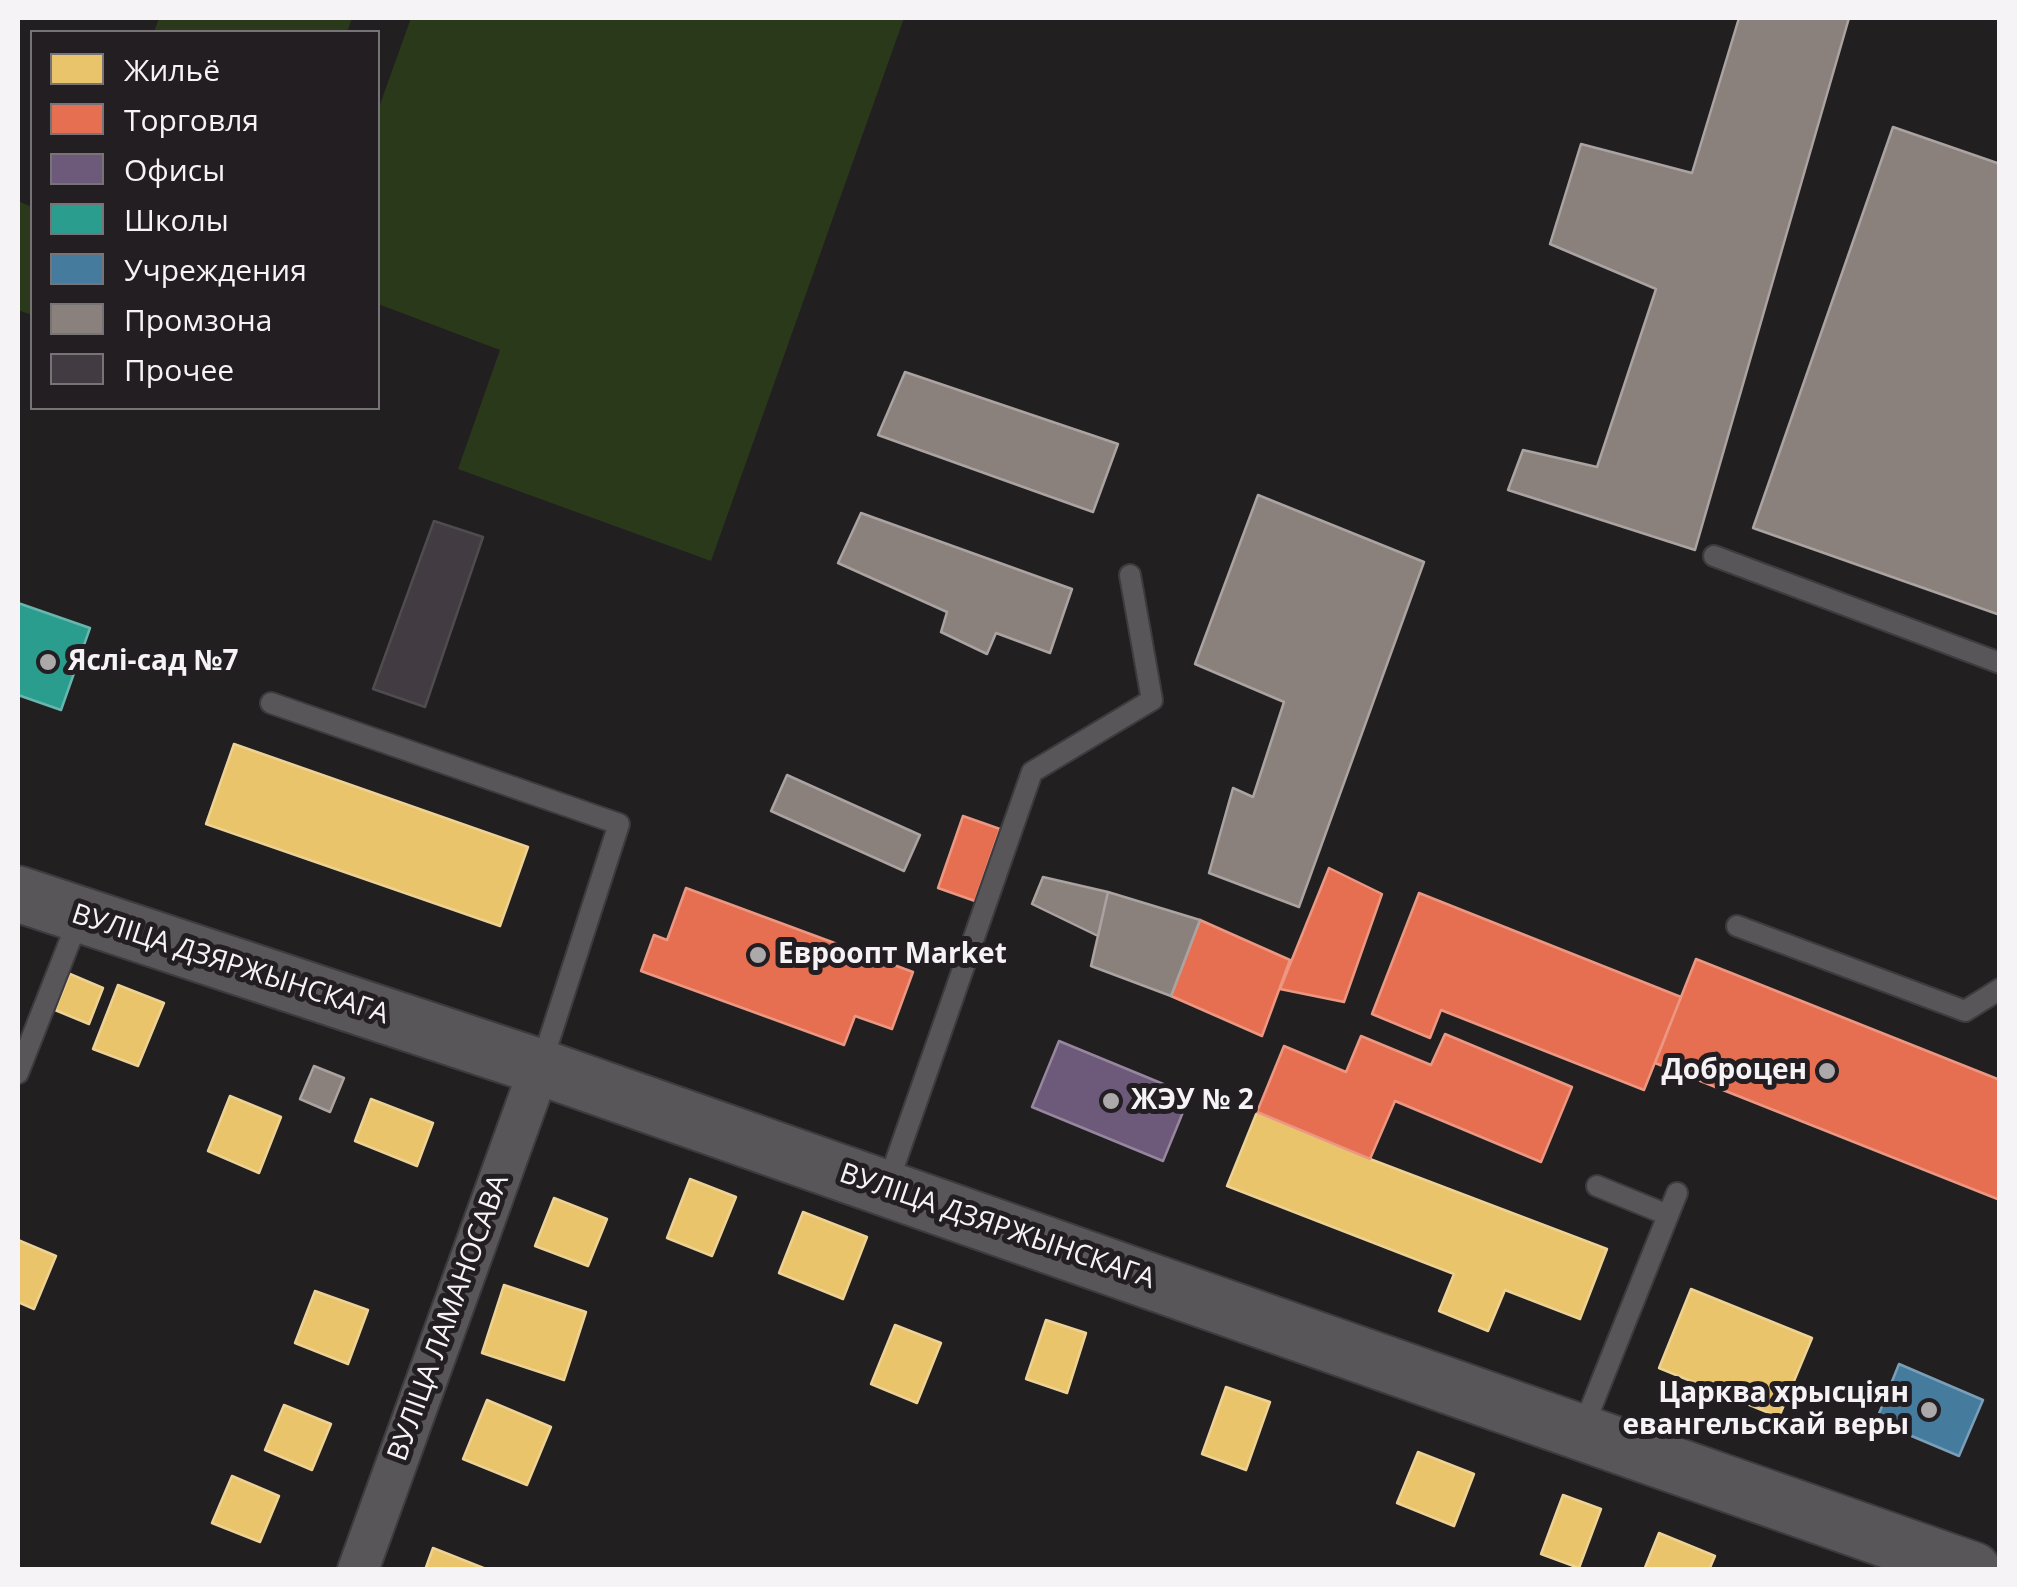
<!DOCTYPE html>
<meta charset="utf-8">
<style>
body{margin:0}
#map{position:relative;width:2017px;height:1587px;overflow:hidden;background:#221f21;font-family:"Open Sans",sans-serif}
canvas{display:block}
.frame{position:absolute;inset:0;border:20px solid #f6f3f6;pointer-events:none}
.legend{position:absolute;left:30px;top:30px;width:350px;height:380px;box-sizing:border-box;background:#231e22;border:2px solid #777377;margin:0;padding:12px 18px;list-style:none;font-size:30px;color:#f6f3f6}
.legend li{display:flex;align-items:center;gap:20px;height:50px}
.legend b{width:50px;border:2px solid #777377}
</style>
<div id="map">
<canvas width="2017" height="1587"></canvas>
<div class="frame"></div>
<ul class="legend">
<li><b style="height:28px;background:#e9c46a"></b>Жильё</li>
<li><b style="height:28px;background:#e76f51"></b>Торговля</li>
<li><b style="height:28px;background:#6d597a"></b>Офисы</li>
<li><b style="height:28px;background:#2a9d8f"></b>Школы</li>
<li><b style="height:28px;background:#457b9d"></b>Учреждения</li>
<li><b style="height:28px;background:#8a817c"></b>Промзона</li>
<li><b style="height:28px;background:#423b42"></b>Прочее</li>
</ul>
</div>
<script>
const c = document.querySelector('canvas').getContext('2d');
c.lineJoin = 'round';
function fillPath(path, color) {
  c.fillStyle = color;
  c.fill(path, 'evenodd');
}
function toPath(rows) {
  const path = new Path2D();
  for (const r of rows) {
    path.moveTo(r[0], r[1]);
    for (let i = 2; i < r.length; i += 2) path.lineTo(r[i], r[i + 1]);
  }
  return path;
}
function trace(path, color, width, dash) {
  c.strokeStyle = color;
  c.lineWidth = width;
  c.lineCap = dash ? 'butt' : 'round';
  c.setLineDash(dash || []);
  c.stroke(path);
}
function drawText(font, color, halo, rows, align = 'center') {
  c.font = font + ' "Open Sans",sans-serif';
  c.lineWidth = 10;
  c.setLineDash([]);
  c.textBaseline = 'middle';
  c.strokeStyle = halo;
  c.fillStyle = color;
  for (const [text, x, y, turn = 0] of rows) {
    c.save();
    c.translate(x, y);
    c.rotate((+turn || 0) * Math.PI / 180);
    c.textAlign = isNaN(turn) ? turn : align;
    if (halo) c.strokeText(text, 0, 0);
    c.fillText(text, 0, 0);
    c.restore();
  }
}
const green = toPath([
 [159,18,352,18,347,32,154,32],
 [411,18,904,18,711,561,458,469,500,350,378,304,378,110],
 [18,201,32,207,32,315,18,310]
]);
const homes = toPath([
 [234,744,528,847,500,926,206,824,234,744],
 [70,974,103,988,89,1024,55,1010,70,974],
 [118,985,164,1003,138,1066,93,1049,118,985],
 [230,1096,281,1117,259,1173,208,1151,230,1096],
 [371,1099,433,1123,417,1166,355,1141,371,1099],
 [1257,1112,1370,1159,1607,1249,1580,1319,1505,1290,1488,1331,1439,1311,1454,1274,1227,1186,1257,1112],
 [690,1179,736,1197,712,1256,667,1238,690,1179],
 [554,1198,607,1219,588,1266,535,1246,554,1198],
 [803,1212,867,1237,843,1299,779,1273,803,1212],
 [18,1240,56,1256,34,1309,18,1302,18,1240],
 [504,1285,586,1312,564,1380,482,1353,504,1285],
 [1691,1289,1812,1338,1779,1417,1659,1368,1691,1289],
 [315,1291,368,1310,348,1364,295,1343,315,1291],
 [1046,1320,1086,1333,1067,1393,1026,1379,1046,1320],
 [895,1325,941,1343,917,1403,871,1384,895,1325],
 [1226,1387,1270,1402,1246,1470,1202,1454,1226,1387],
 [487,1400,551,1427,527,1485,463,1459,487,1400],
 [284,1405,331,1424,312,1470,265,1450,284,1405],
 [1418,1452,1474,1474,1454,1526,1397,1503,1418,1452],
 [232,1476,279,1496,260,1542,212,1523,232,1476],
 [1563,1495,1601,1509,1579,1568,1541,1554,1563,1495],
 [1659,1533,1715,1556,1709,1570,1644,1570,1659,1533],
 [433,1548,486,1569,486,1570,425,1570,433,1548]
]);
const shops = toPath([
 [963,816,1000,829,975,901,938,888,963,816],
 [1329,868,1382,894,1344,1002,1280,989,1329,868],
 [686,888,913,972,892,1029,855,1016,844,1045,641,971,654,935,667,940,686,888],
 [1419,893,1681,997,1644,1090,1441,1010,1430,1038,1372,1014,1419,893],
 [1200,920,1290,960,1262,1036,1171,996,1200,920],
 [1696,959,2000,1080,2000,1200,1655,1063,1696,959],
 [1445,1034,1572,1087,1541,1162,1395,1101,1370,1159,1257,1112,1284,1046,1346,1072,1361,1036,1431,1065,1445,1034]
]);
const offices = toPath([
 [1059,1041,1190,1095,1163,1161,1032,1107,1059,1041]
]);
const schools = toPath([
 [18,603,90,628,61,710,18,695,18,603]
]);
const public = toPath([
 [1899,1364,1983,1400,1959,1456,1876,1421,1899,1364]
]);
const industry = toPath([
 [1739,18,1849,18,1695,550,1508,490,1523,450,1597,467,1656,289,1550,244,1581,144,1692,173,1739,18],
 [1893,127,2000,164,2000,615,1753,528,1893,127],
 [905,372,1118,444,1093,512,878,435,905,372],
 [1258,495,1424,562,1299,907,1209,873,1233,788,1253,797,1284,702,1195,664,1258,495],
 [861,513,1072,589,1050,653,996,633,987,654,941,632,947,612,838,563,861,513],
 [787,775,920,835,904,871,771,811,787,775],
 [1043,877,1108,892,1098,936,1032,904,1043,877],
 [1108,892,1200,920,1171,996,1091,966,1108,892],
 [314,1066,344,1078,330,1112,300,1099,314,1066]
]);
const building = toPath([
 [434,521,483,537,425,707,373,689,434,521]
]);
const lane = toPath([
 [1714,556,2000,663],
 [271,703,619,824,541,1065],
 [1737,926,1965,1011,2000,989],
 [18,1073,79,918],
 [887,1186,1032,772,1152,700,1130,575],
 [1597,1186,1668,1215],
 [1582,1430,1677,1193]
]);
const street = toPath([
 [358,1570,540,1067]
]);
const secondary = toPath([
 [18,894,540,1067,1973,1570]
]);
const markers = [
 [48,662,10,"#aca9ab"],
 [758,955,10,"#aca9ab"],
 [1827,1071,10,"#aca9ab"],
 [1111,1101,10,"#aca9ab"],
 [1929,1410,10,"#aca9ab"]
];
const poiNames = [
 ["Яслі-сад №7",68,662],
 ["Евроопт Market",778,955],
 ["Доброцен",1807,1071,"right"],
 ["ЖЭУ № 2",1131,1101],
 ["Царква хрысціян",1909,1394,"right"],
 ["евангельскай веры",1909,1426,"right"]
];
const streetNames = [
 ["ВУЛІЦА ДЗЯРЖЫНСКАГА",230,965,18],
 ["ВУЛІЦА ДЗЯРЖЫНСКАГА",997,1227,19],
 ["ВУЛІЦА ЛАМАНОСАВА",449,1318,-70]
];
fillPath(green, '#2b391b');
fillPath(homes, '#e9c46a');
trace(homes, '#edd294', 2.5);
fillPath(shops, '#e76f51');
trace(shops, '#ec9782', 2.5);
fillPath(offices, '#6d597a');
trace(offices, '#96879f', 2.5);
fillPath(schools, '#2a9d8f');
trace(schools, '#67b7ae', 2.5);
fillPath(public, '#457b9d');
trace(public, '#7a9fb8', 2.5);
fillPath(industry, '#8a817c');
trace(industry, '#aaa3a1', 2.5);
fillPath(building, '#423b42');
trace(building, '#4e4c4e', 2.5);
trace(lane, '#3e3b3e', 24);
trace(street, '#3e3b3e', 44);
trace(secondary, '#3e3b3e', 59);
trace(lane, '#585658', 20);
trace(street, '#585658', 40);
trace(secondary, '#585658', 55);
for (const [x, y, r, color] of markers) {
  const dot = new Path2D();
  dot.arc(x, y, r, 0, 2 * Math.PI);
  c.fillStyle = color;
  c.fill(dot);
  trace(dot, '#231e22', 4);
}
drawText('bold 28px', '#f6f3f6', '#231e22', poiNames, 'left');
drawText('28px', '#f6f3f6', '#231e22', streetNames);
</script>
